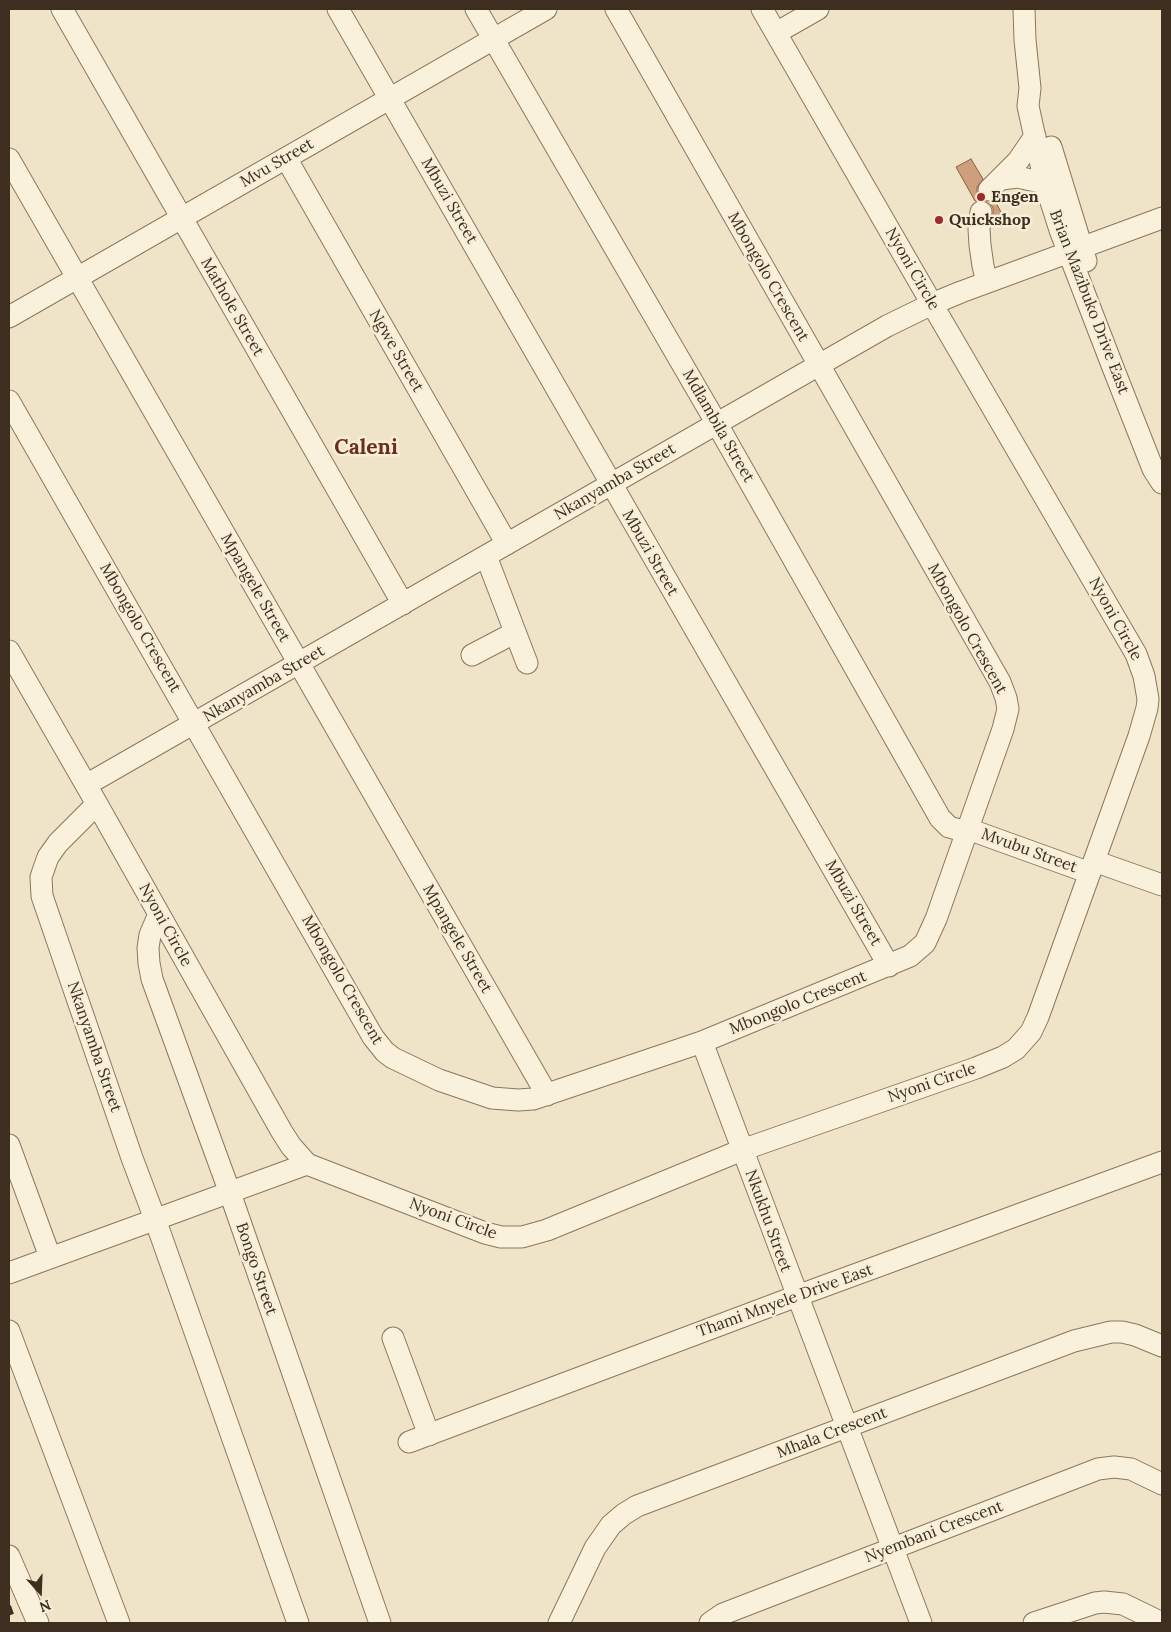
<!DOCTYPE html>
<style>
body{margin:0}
#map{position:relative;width:1171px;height:1632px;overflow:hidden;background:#f0e4c8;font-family:Lora,serif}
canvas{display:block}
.frame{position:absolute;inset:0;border:10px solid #3d2e20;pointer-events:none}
.north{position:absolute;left:15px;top:1567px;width:50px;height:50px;-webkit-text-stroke:4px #f7eed8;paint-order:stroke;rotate:160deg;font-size:14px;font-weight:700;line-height:20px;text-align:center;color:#3d2e20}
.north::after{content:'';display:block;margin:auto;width:18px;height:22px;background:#3d2e20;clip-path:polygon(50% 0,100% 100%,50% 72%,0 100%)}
</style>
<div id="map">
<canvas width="1171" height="1632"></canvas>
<div class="frame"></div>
<div class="north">N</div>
</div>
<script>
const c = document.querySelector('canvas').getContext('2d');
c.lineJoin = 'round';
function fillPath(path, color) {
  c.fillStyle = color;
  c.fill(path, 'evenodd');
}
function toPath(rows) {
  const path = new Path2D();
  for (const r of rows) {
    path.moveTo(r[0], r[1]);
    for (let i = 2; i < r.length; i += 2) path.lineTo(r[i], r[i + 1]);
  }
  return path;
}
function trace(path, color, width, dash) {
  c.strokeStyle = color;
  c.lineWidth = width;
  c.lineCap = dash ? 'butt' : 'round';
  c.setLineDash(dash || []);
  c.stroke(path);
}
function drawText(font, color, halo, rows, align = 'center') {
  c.font = font + ' Lora,serif';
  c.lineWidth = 5;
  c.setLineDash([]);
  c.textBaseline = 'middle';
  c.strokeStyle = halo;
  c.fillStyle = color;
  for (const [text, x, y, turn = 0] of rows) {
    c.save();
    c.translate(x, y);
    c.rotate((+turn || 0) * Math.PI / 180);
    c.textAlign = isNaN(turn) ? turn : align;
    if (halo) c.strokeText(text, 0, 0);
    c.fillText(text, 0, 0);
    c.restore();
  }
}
const building = toPath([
 [971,159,983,179,977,187,977,194,981,200,975,201,956,167,971,159],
 [995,201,1002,214,993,219,993,208,989,202,995,201]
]);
const minor = toPath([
 [62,9,403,604],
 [338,9,889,966],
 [476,9,717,424,940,818,949,827,967,832],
 [1024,9,1025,40,1030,88,1028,106,1045,183,1060,230,1112,365,1153,469,1162,483],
 [776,33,818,9],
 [1051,147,1086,261],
 [286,158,507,544],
 [9,159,547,1095],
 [1002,179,1017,177,1045,183],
 [989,190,1018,161,1035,136],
 [981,212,979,229,980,245,983,266,987,282],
 [9,317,546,9],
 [9,401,373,1037,385,1052,393,1058,439,1080,492,1098,518,1100,533,1099,702,1042,910,956,925,943,936,919,1003,729,1008,709,1006,698,1000,682,616,9],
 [486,556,527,663],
 [9,651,97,804,282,1132,291,1146,307,1164,485,1233,501,1237,522,1237,547,1230,742,1150,976,1068,1003,1057,1016,1049,1031,1032,1038,1017,1139,736,1147,708,1148,699,1144,676,1136,654,932,304,762,9],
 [472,655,514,633],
 [86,785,887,326,932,304,961,292,1162,218],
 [97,804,58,843,48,857,41,877,42,896,132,1158,155,1219,298,1623],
 [968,829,1090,873],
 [1094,861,1162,885],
 [159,914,150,935,148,948,149,963,152,979,230,1193,380,1623],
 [702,1042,921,1623],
 [9,1145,50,1257],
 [9,1273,307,1164],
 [9,1331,119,1623],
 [393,1338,429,1435],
 [409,1442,797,1296,1162,1162],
 [9,1556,38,1623],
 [559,1623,595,1548,611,1525,624,1514,637,1506,1074,1341,1111,1332,1122,1332,1135,1335,1162,1346],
 [710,1623,723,1614,1098,1469,1114,1467,1131,1469,1162,1484],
 [1034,1623,1095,1603,1104,1602,1123,1604,1162,1623]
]);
const rail = toPath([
 [9,1606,15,1623]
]);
const markers = [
 [981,197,5,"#9e2a2b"],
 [939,220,5,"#9e2a2b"]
];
const streetNames = [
 ["Mvu Street",277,163,-30],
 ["Mbuzi Street",449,201,60],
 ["Nyoni Circle",912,269,60],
 ["Mbongolo Crescent",768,277,60],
 ["Brian Mazibuko Drive East",1089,302,69],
 ["Mathole Street",232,307,60],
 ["Ngwe Street",396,351,60],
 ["Mdlambila Street",718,426,60],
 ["Nkanyamba Street",615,482,-30],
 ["Mbuzi Street",650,553,60],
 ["Mpangele Street",255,588,60],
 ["Nyoni Circle",1115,619,61],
 ["Mbongolo Crescent",140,628,60],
 ["Mbongolo Crescent",967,629,61],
 ["Nkanyamba Street",264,684,-30],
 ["Mvubu Street",1029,851,20],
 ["Mbuzi Street",853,903,60],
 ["Nyoni Circle",165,925,61],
 ["Mpangele Street",457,939,60],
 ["Mbongolo Crescent",342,980,60],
 ["Mbongolo Crescent",798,1003,-22],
 ["Nkanyamba Street",94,1047,71],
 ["Nyoni Circle",932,1083,-19],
 ["Nyoni Circle",453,1219,20],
 ["Nkukhu Street",768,1221,70],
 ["Bongo Street",256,1269,71],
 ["Thami Mnyele Drive East",785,1301,-20],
 ["Mhala Crescent",832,1433,-21],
 ["Nyembani Crescent",934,1532,-21]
];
const poiNames = [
 ["Engen",991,197],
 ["Quickshop",949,220]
];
const districtNames = [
 ["Caleni",366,448]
];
fillPath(building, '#cf9f7d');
trace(building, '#8d5f41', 1);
trace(minor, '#8d765c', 23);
trace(minor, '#faf1dc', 21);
trace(rail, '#3d2e20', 4, [9, 9]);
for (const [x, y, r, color] of markers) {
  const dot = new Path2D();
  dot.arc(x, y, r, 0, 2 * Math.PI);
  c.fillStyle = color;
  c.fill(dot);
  trace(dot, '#f7eed8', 2);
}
drawText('16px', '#3d2e20', '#f7eed8', streetNames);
drawText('bold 16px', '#3d2e20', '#f7eed8', poiNames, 'left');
drawText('bold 21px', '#6b2e1e', '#f7eed8', districtNames);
</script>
